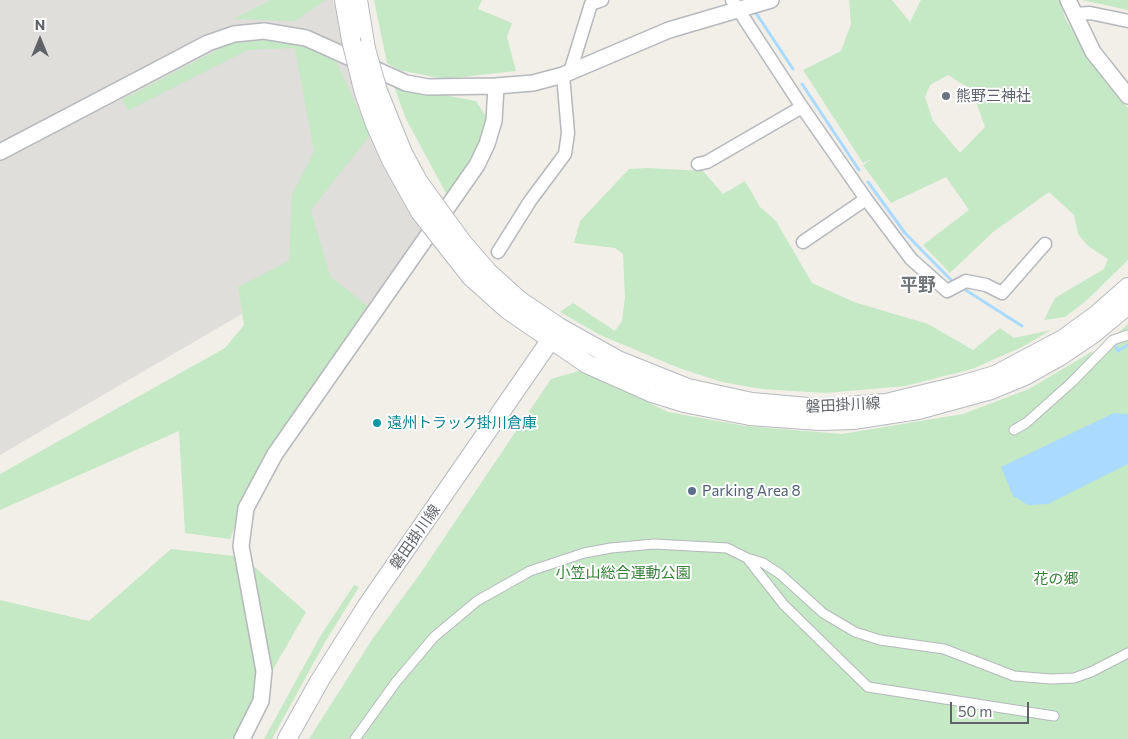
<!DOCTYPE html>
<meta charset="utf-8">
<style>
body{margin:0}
#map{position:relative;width:1128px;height:739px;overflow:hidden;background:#f1efe8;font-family:Commissioner,sans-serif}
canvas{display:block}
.north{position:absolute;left:15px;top:15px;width:50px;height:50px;-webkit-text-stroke:4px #fff;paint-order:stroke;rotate:0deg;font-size:14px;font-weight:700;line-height:20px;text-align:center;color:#5f6368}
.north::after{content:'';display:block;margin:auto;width:18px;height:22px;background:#5f6368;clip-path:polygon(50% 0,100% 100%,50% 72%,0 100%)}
.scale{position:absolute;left:950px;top:702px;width:79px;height:22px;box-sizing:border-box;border:2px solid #5f6368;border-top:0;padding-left:6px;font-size:15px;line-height:18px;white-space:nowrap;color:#5f6368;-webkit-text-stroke:4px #fff;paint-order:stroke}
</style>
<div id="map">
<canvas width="1128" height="739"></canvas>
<div class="north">N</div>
<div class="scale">50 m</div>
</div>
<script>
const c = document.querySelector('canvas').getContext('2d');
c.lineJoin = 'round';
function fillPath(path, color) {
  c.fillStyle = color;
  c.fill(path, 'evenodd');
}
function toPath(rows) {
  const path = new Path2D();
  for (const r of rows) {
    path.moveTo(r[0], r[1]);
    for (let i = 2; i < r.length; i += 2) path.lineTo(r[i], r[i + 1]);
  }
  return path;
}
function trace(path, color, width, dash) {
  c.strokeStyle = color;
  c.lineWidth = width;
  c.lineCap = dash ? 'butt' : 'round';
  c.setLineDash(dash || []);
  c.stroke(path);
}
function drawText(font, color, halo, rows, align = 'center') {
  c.font = font + ' Commissioner,"Noto Sans JP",sans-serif';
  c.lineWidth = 4;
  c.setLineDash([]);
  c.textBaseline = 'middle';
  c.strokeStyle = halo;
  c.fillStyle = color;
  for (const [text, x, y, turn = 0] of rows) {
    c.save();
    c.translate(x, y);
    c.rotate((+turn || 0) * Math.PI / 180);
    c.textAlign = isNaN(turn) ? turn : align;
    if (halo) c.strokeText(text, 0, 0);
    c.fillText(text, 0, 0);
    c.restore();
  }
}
const industrial = toPath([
 [0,0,333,0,378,155,421,230,358,326,239,288,242,314,0,455]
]);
const green = toPath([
 [271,0,326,0,295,21,233,19],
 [374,0,482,0,478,9,512,23,507,37,516,71,444,79,399,70,387,63],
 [849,0,892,0,910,22,921,0,1060,0,1065,18,1084,50,1116,95,1128,108,1128,260,1087,300,1065,317,1044,320,1055,298,1104,269,1108,259,1088,246,1078,234,1074,215,1049,192,993,232,950,273,923,245,969,210,946,177,891,203,863,165,872,159,863,163,803,70,841,51,851,24],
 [948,75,972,90,985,127,960,153,933,121,925,97,930,85],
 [1082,0,1128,0,1128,10],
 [286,39,336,61,370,135,311,210,330,276,370,308,255,477,230,539,185,533,179,431,0,510,0,474,225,348,244,325,238,287,289,261,292,194,314,152,295,48,248,50,129,110,121,100,231,43],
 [394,86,476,101,487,118,477,151,447,195,406,119],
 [648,168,703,171,723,194,745,181,760,207,776,221,812,283,854,302,928,324,973,350,1000,328,1014,338,1051,330,1022,347,972,369,905,386,825,393,762,389,722,382,679,368,600,335,560,312,573,303,615,331,622,321,625,297,623,254,615,248,574,243,580,221,629,169],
 [1128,324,1128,739,309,739,373,638,420,574,551,379,582,370,668,412,745,426,842,434,963,414,1029,389,1093,351,1090,355,1098,351],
 [171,549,243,557,306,612,233,739,0,739,0,600,89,621],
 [354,585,359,587,325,642,272,739,264,739,321,635]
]);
const water = toPath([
 [1114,413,1128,414,1128,464,1048,504,1028,505,1013,496,1001,467]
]);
const stream = toPath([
 [756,13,793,69],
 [802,84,859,170],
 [868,182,905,233,955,284],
 [964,289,1022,326],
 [1116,347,1118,351,1128,345]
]);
const pedestrian = toPath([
 [1014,430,1026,423,1072,382,1113,340,1128,335],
 [1054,716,868,687,784,605,747,558,763,563,780,574,823,613,855,632,880,640,944,649,1014,676,1051,679,1074,678,1091,672,1128,653],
 [355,739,396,682,434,637,477,601,530,571,584,553,611,548,654,544,727,548,747,558]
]);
const minor = toPath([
 [732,0,802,107,866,199,911,259,947,291,966,281,986,285,1002,293,1045,244],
 [1074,14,1090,13,1128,21],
 [570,72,591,4,602,0],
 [698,164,707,162,802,107],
 [803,242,866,199],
 [498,252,530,201,565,154,568,133,563,75]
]);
const tertiary = toPath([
 [1068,0,1093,52,1128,96],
 [0,152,208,43,234,34,264,31,306,38,406,83,428,87,496,86,533,83,563,75,669,30,771,0],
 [242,739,261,701,264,671,241,546,246,508,275,454,477,165,487,144,494,121,496,86]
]);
const secondary = toPath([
 [344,0,351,40],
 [358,0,366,49],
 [519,300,559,327,618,360,688,388,752,402,819,408,886,403,961,385,995,375,1063,339,1096,315,1128,287],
 [508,310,587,364,652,393,684,403,750,416,820,421,853,420,918,410,991,390,1025,376,1059,357,1093,334,1128,305],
 [287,739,320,680,366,607,556,332]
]);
const secondaryBridge = toPath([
 [351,40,364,93,375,124,391,160,420,212,471,277,508,310],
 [366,49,378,91,403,153,418,181,463,243,488,272,519,300]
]);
const markers = [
 [946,96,5,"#6b7280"],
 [377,423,5,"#0f9aa8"],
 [692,491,5,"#5c6f8a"]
];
const worshipNames = [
 ["熊野三神社",956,96]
];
const streetNames = [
 ["磐田掛川線",843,405,-3],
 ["磐田掛川線",415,537,-55]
];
const cultureNames = [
 ["遠州トラック掛川倉庫",387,423]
];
const serviceNames = [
 ["Parking Area 8",702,491]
];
const parkNames = [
 ["小笠山総合運動公園",623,573],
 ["花の郷",1056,579]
];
const quarterNames = [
 ["平野",918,285]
];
fillPath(industrial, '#e0deda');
fillPath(green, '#c5e8c5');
fillPath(water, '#aadaff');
trace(stream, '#aadaff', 3);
trace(pedestrian, '#b5b8bc', 11);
trace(minor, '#b5b8bc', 15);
trace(tertiary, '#b5b8bc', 18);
trace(secondary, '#b6babf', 20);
trace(pedestrian, '#fff', 9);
trace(minor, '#fff', 12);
trace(tertiary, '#fff', 15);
trace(secondary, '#fff', 18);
trace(secondaryBridge, '#b6babf', 20, []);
trace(secondaryBridge, '#fff', 18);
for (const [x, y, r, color] of markers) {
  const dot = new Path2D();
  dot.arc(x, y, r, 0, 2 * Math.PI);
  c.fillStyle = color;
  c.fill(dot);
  trace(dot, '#fff', 2);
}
drawText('15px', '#5b616d', '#fff', worshipNames, 'left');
drawText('15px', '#5f6368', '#fff', streetNames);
drawText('15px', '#0d838f', '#fff', cultureNames, 'left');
drawText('15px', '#4e5e75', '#fff', serviceNames, 'left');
drawText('15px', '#348238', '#fff', parkNames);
drawText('bold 18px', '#70757a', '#fff', quarterNames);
</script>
